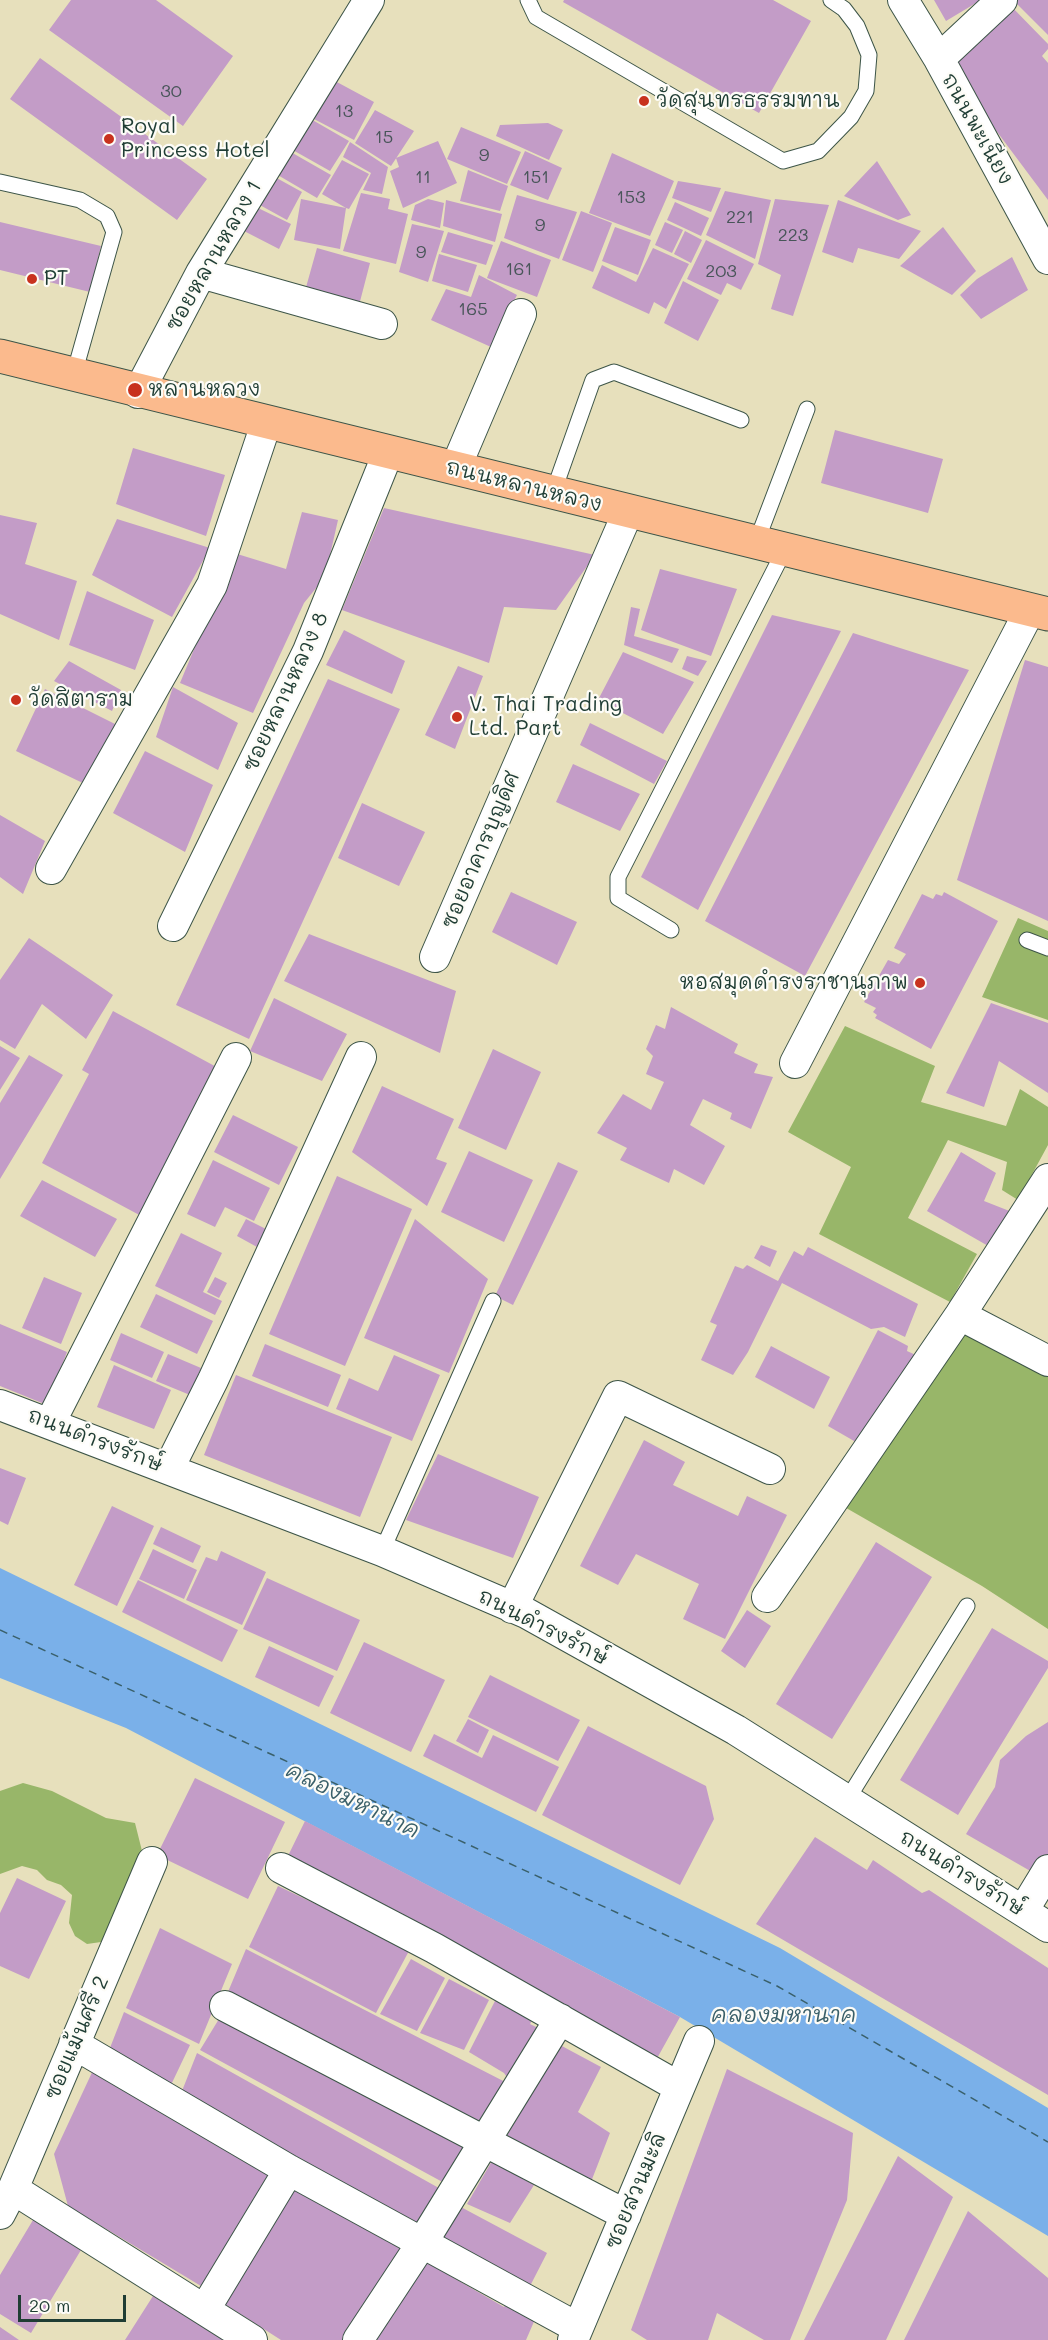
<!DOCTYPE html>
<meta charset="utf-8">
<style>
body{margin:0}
#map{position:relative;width:1048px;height:2340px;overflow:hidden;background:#e7e0bc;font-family:Mali,sans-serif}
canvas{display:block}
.scale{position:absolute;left:18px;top:2295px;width:108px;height:27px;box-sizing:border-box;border:3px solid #1f3d34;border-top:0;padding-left:8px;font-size:18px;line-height:21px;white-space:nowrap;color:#1f3d34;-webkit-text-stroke:4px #fdfcf7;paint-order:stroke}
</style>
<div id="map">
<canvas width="1048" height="2340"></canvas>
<div class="scale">20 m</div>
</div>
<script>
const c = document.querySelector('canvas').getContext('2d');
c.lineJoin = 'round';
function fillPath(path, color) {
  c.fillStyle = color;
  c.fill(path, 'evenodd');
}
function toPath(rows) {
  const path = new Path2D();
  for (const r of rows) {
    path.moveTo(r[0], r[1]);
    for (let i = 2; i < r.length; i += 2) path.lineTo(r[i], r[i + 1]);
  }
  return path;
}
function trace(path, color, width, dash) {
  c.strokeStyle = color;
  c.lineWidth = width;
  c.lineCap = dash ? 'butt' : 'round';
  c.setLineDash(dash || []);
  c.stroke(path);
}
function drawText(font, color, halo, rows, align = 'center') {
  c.font = font + ' Mali,"Playpen Sans Thai",sans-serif';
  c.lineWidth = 4.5;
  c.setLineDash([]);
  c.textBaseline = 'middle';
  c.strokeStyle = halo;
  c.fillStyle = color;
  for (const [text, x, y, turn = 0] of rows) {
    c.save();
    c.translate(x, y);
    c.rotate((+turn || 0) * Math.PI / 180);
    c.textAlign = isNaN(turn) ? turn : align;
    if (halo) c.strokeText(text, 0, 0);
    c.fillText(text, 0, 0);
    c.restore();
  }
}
const forest = toPath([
 [1018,918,1048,931,1048,1020,982,997],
 [845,1026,935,1066,921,1102,1006,1126,1020,1089,1048,1107,1048,1145,1018,1200,1002,1190,1007,1162,948,1140,908,1218,977,1254,950,1302,819,1234,851,1167,788,1132],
 [967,1319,1048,1361,1048,1629,982,1586,841,1505],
 [23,1783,52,1791,106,1818,135,1823,142,1851,132,1894,114,1934,101,1942,87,1944,75,1936,69,1923,72,1895,61,1885,47,1880,37,1870,22,1866,0,1874,0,1791]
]);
const water = toPath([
 [0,1568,780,1948,1048,2108,1048,2236,680,2017,126,1728,0,1678]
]);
const ferry = toPath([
 [0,1630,777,1986,1048,2142]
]);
const building = toPath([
 [71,0,156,0,233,56,183,126,49,30],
 [564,0,773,0,811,21,759,113,563,2],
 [934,0,981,0,946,21],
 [1015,0,1048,0,1048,35,1014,1],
 [1008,3,1048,44,1048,49,1042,56,1048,63,1048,200,983,113,947,57],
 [40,58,207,179,177,220,10,99],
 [335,81,374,102,354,140,314,119],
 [375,110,414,131,391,166,355,143],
 [309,118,349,141,330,171,291,149],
 [548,123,563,130,549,160,496,136,500,125],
 [461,127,521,152,507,184,447,159],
 [438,141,457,183,403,208,390,171,399,167,396,158],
 [350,142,388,167,382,194,363,190,371,173,343,157],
 [289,151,331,175,317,198,276,174],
 [525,151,562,168,548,200,510,185],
 [612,153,674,181,650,236,589,213],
 [342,160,369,174,349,209,346,208,340,249,294,240,301,199,346,208,322,194],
 [877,161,911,215,898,220,844,196],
 [468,170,508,186,500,211,460,201],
 [273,176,302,192,287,220,258,204],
 [678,181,721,188,711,212,672,198],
 [725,191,771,200,755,259,706,235],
 [361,193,390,199,388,209,408,214,396,264,343,251],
 [517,195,577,212,559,259,504,238],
 [428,199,444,203,440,228,411,220,415,205],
 [775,199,829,205,793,316,771,309,781,275,758,264],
 [446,200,502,214,495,242,443,226],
 [838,200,921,231,899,259,858,248,853,263,822,252],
 [675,202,709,218,701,236,667,220],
 [256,207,291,224,279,249,244,231],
 [581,211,612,223,593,272,562,260],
 [0,222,101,246,90,292,0,270],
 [665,222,683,230,672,253,655,245],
 [412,224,444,231,428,282,399,272],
 [615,227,651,240,638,275,602,261],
 [943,227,976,271,952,295,900,266],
 [685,231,702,240,691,263,674,254],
 [448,232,493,245,486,265,441,252],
 [706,240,754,264,741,290,727,283,721,295,687,279],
 [501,241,551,260,537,297,487,278],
 [317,248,370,263,357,313,303,298],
 [653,248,689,264,666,309,654,302,649,314,592,288,602,265,636,282],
 [439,254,477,265,468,292,432,281],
 [1012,257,1028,290,981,319,960,295,977,279],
 [479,275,517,295,491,347,431,320,446,289,471,297],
 [683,281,719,300,698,341,664,323],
 [835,430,943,459,928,513,821,483],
 [133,448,225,475,206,536,116,504],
 [384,508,595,555,556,610,504,607,489,663,342,610],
 [302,512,338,520,325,577,304,603,253,713,180,683,234,553,286,569],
 [0,515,37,523,25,564,77,581,59,640,0,614],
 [117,519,210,548,172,617,92,575],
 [660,569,737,589,711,656,641,630],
 [87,591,154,620,135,670,69,645],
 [631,607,640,609,634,636,679,649,672,663,624,645],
 [772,615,841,631,698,910,641,877],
 [344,630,405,661,392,694,326,665],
 [853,633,969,670,805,976,705,921],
 [623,652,694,682,663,734,598,700],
 [687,656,707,661,698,676,682,669],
 [1025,660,1048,667,1048,921,957,880],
 [69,661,121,690,112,711,54,681],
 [458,666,483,676,455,749,425,735],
 [328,679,400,709,249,1039,176,1005],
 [173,687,238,723,218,770,156,737],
 [45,689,119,726,89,786,16,751],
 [590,723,667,761,654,784,580,745],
 [145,751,213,785,185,852,113,813],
 [573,764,640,794,620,831,556,802],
 [362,803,425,832,399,886,338,858],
 [0,815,45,841,23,894,0,877],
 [511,892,577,922,557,965,492,932],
 [944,892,998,921,931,1049,875,1018,877,1015,873,1012,876,1008,864,1002,888,960,899,964,906,954,894,948,922,894,933,899,936,894,942,896],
 [309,934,456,991,440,1053,284,981],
 [29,938,113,995,86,1039,42,1004,15,1049,0,1040,0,980],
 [274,998,347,1034,322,1081,250,1051],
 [991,1003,1048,1023,1048,1093,999,1061,984,1107,946,1093],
 [671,1007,738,1044,734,1053,758,1064,754,1073,773,1077,751,1129,730,1119,732,1113,703,1099,690,1125,725,1146,704,1185,674,1169,669,1183,620,1160,627,1148,597,1133,623,1094,651,1110,664,1082,646,1074,653,1056,646,1049,656,1025,665,1029],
 [113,1011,222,1070,145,1218,42,1163,89,1074,82,1070],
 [0,1046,20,1058,0,1090],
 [493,1049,541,1072,506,1150,458,1128],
 [29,1055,63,1075,0,1179,0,1103],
 [382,1086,454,1119,436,1159,447,1163,427,1206,352,1152],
 [233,1115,298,1147,279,1185,214,1152],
 [469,1151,533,1180,504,1242,441,1212],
 [961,1152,996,1173,984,1201,1012,1212,990,1247,927,1211],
 [213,1160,270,1188,254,1221,225,1207,215,1227,187,1214],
 [558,1162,578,1171,513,1305,495,1296],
 [337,1176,412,1209,345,1366,269,1334],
 [42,1180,117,1219,95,1257,20,1216],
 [246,1219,266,1229,257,1247,237,1236],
 [415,1219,488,1279,449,1373,364,1338],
 [181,1233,222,1253,203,1292,222,1301,215,1315,155,1286],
 [761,1245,777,1251,770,1267,754,1258],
 [808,1247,918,1304,905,1337,884,1327,871,1329,782,1283,748,1352,733,1375,701,1360,717,1325,710,1322,735,1266,743,1269,747,1265,778,1281,794,1251,803,1256],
 [44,1277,82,1293,61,1344,22,1328],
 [215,1277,227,1283,219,1298,207,1292],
 [156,1294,213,1321,197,1354,140,1327],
 [0,1324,67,1352,47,1405,0,1386],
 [878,1330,908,1346,907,1351,920,1357,861,1445,828,1426],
 [121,1333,164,1352,152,1378,110,1360],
 [265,1344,341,1375,328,1407,252,1376],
 [771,1346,830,1377,814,1409,755,1377],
 [168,1354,201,1368,190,1395,156,1381],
 [394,1355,440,1375,412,1441,336,1409,349,1378,378,1391],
 [114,1365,171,1390,154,1429,97,1407],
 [236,1375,392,1437,360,1517,204,1455],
 [644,1440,685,1462,673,1485,738,1516,747,1496,787,1515,725,1639,683,1619,699,1584,636,1554,618,1585,580,1566],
 [438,1454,539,1497,513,1558,406,1520],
 [0,1468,26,1478,8,1525,0,1521],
 [112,1506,154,1526,117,1606,74,1585],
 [161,1527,201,1546,193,1563,153,1544],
 [876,1542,932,1577,832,1739,776,1704],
 [153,1549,197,1570,184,1599,139,1579],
 [221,1551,266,1572,242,1625,186,1600,206,1557,217,1561],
 [267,1578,360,1620,337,1671,243,1629],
 [138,1580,238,1630,222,1662,122,1612],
 [747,1610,771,1626,745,1668,721,1651],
 [992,1628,1048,1661,1048,1668,958,1815,900,1780],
 [364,1642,445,1680,411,1752,330,1713],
 [269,1646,334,1676,319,1707,255,1677],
 [490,1675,580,1720,558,1761,468,1717],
 [468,1719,489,1730,478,1753,456,1741],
 [1048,1722,1048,1860,1039,1876,966,1834,995,1787,1000,1760,1026,1736],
 [588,1726,706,1786,714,1819,680,1885,542,1815],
 [434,1734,482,1758,493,1735,559,1767,536,1812,423,1756],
 [195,1778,285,1822,248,1899,157,1855],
 [305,1821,680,2017,655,2062,286,1860],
 [815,1837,867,1870,873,1860,922,1893,929,1890,1048,1968,1048,2095,756,1924],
 [17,1878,66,1901,29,1979,0,1966,0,1913],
 [278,1886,410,1949,376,2013,249,1947],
 [160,1928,232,1964,199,2044,126,2008],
 [246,1949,513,2086,482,2140,225,1999],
 [411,1959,445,1978,417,2031,380,2014],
 [449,1979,489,2000,464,2050,420,2033],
 [496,1999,535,2015,530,2024,550,2034,513,2086,504,2073,469,2052],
 [124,2012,190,2045,170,2087,108,2053],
 [222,2014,470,2149,448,2185,200,2050],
 [560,2045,601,2067,578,2112,610,2133,589,2187,502,2144],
 [197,2053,446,2192,419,2235,180,2096],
 [95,2066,274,2174,206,2289,68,2206,54,2154],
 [727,2069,853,2133,847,2200,790,2340,764,2340,717,2313,708,2340,647,2340,631,2330],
 [898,2156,953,2197,886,2340,804,2340],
 [492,2161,534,2185,510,2223,467,2204],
 [295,2184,408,2248,350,2340,281,2340,223,2303],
 [459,2206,547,2253,529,2288,439,2241],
 [968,2211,1048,2278,1048,2340,904,2340],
 [36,2215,84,2245,31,2333,0,2314,0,2275],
 [421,2259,504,2307,507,2302,536,2317,526,2340,369,2340],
 [153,2296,224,2340,125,2340],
 [0,2327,19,2340,0,2340]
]);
const lane = toPath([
 [528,0,536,17,783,161,818,151,851,117,866,91,869,55,857,26,844,9,831,0],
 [0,182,80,200,107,216,114,232,74,374],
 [553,493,593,380,614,372,741,420],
 [756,543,807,409],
 [671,930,618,898,618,877,784,551],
 [1027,940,1048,948],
 [382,1551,493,1301],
 [847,1800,967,1606]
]);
const street = toPath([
 [903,0,939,59,1048,259],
 [939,59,1002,0],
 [201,273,382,324],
 [138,393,201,273,369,0],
 [455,469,521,314],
 [51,869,212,585,266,424],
 [173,926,308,651,388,453],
 [435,957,628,512],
 [795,1063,1030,610],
 [960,1315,1048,1361],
 [0,1405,382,1551,526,1613,736,1730,1048,1927],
 [50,1423,236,1058],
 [169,1468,213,1380,361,1057],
 [767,1597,960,1315,1048,1179],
 [512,1608,618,1396,770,1469],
 [281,1868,434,1948,679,2087],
 [1023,1911,1048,1870],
 [225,2006,626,2215],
 [74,2044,289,2170,578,2328],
 [13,2189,252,2340],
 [0,2214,13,2189,152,1862],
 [205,2309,289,2170],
 [358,2340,424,2240,560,2019],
 [573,2340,699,2041]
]);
const primary = toPath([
 [0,356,1048,614]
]);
const markers = [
 [644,101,6,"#c8321e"],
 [109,139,6,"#c8321e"],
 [32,279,6,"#c8321e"],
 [135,390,8,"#c8321e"],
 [16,700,6,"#c8321e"],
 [457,717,6,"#c8321e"],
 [920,983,6,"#c8321e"]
];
const numberNames = [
 ["30",171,91],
 ["13",344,111],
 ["15",384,137],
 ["9",484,155],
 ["11",423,177],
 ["151",536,177],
 ["153",631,197],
 ["221",740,217],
 ["9",540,225],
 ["223",793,235],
 ["9",421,252],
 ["161",519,269],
 ["203",721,271],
 ["165",473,309]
];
const poiNames = [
 ["วัดสุนทรธรรมทาน",656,101],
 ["Royal",121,127],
 ["Princess Hotel",121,151],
 ["PT",44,279],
 ["หลานหลวง",148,390],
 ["วัดสิตาราม",28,700],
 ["V. Thai Trading",469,705],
 ["Ltd. Part",469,729],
 ["หอสมุดดำรงราชานุภาพ",908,983,"right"]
];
const streetNames = [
 ["ถนนพะเนียง",977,129,61],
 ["ซอยหลานหลวง 1",214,256,-60],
 ["ถนนหลานหลวง",524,486,14],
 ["ซอยหลานหลวง 8",286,692,-65],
 ["ซอยอาคารบุญดิศ",481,850,-67],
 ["ถนนดำรงรักษ์",95,1440,21],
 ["ถนนดำรงรักษ์",543,1627,27],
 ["ถนนดำรงรักษ์",962,1873,32],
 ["ซอยแม้นศรี 2",77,2038,-67],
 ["ซอยสวนมะลิ",636,2191,-67]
];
const waterNames = [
 ["คลองมหานาค",353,1801,26],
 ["คลองมหานาค",784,2015]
];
fillPath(forest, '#98b669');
fillPath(water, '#7ab0e9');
trace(ferry, '#3a606a', 1.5, [8, 6]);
fillPath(building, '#c39cc7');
trace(lane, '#3d5548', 17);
trace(street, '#3d5548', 32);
trace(primary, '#3d5548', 35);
trace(lane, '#fff', 15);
trace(street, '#fff', 30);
trace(primary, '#fbba8d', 33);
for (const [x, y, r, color] of markers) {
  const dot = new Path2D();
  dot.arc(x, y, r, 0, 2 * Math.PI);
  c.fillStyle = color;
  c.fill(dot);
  trace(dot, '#fdfcf7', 2);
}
drawText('18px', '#485559', null, numberNames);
drawText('21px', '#1f3d34', '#fdfcf7', poiNames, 'left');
drawText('21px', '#1f3d34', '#fdfcf7', streetNames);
drawText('italic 22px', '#3a606a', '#fdfcf7', waterNames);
</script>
